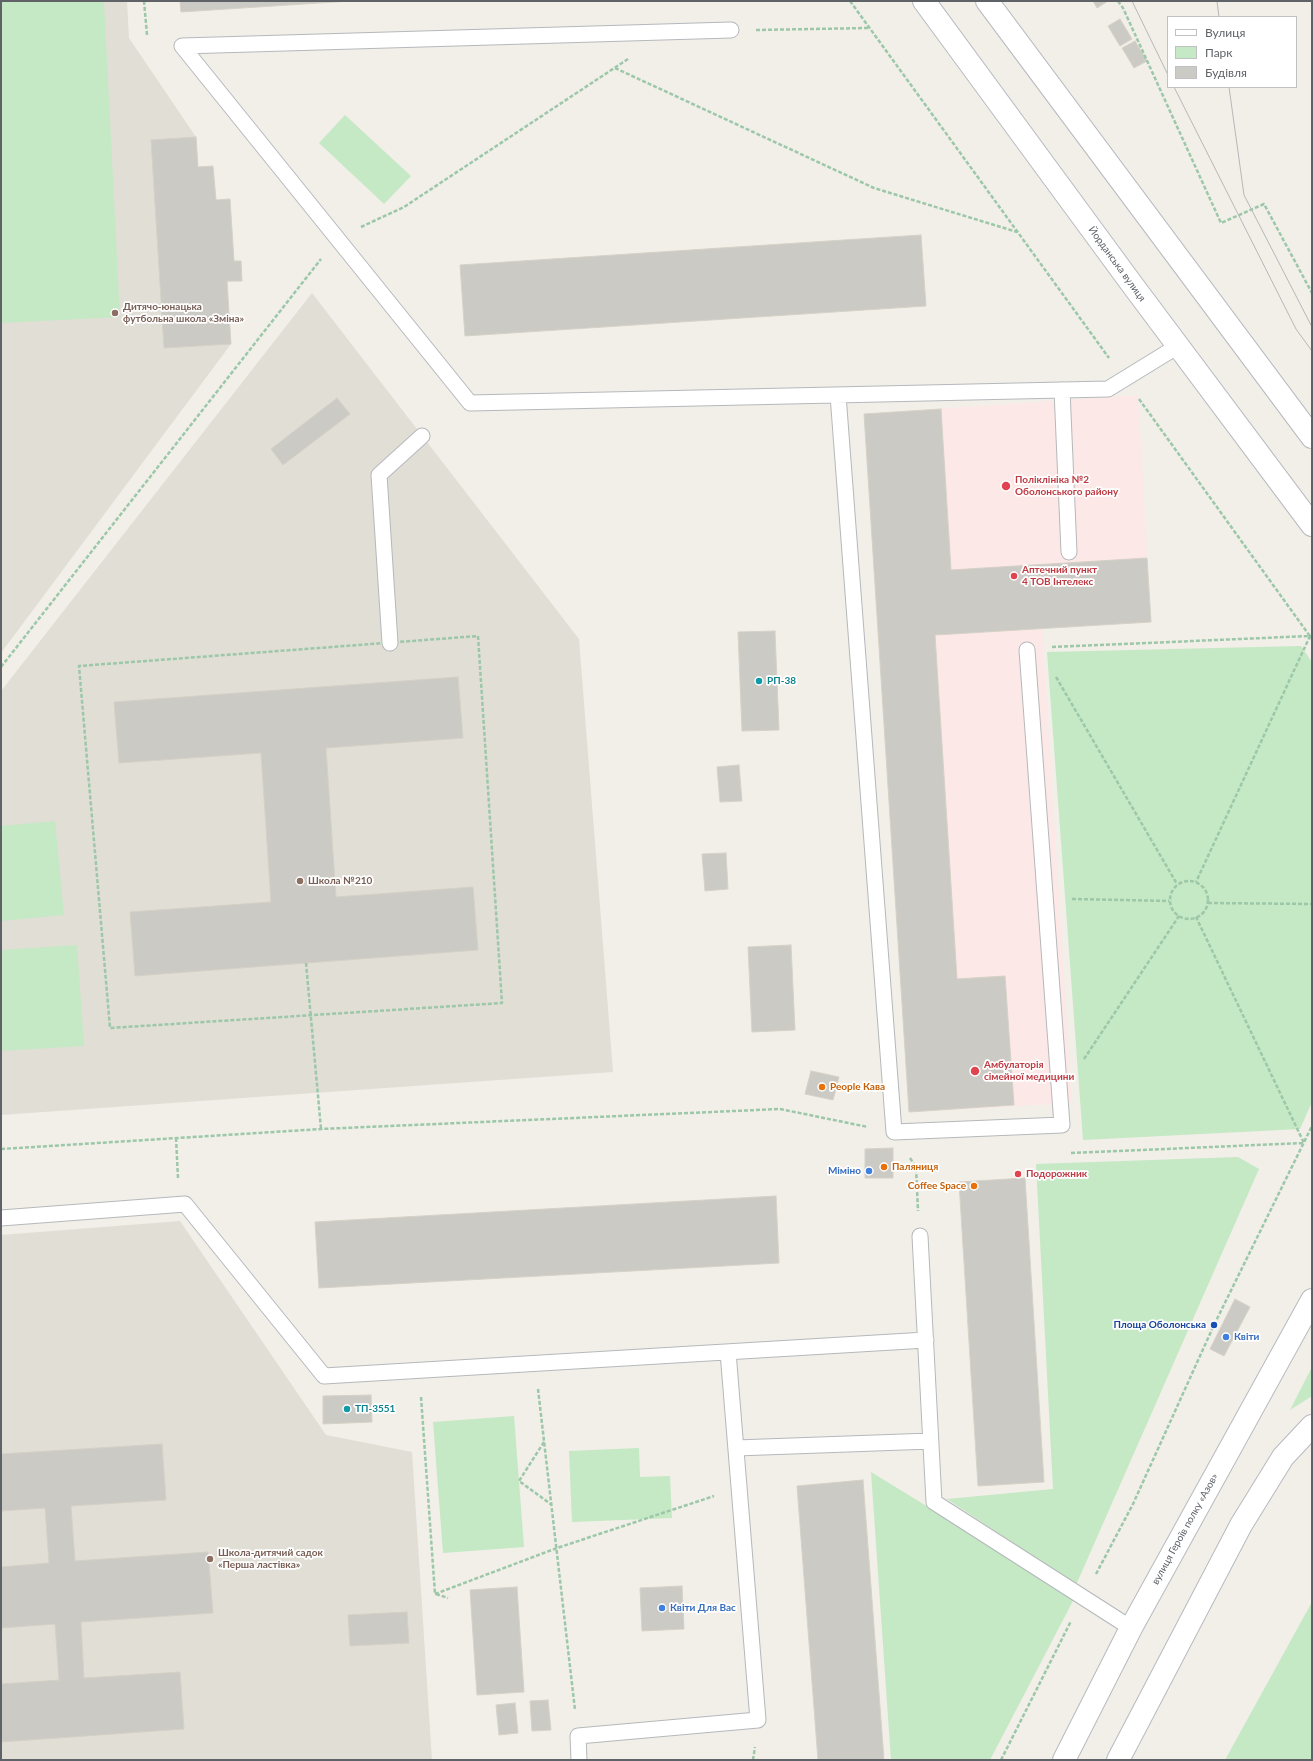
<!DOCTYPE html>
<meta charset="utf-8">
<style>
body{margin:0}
#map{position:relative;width:1313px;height:1761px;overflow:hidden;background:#f1efe8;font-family:Lato,sans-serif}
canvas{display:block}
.frame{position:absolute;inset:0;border:2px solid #5f6368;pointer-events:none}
.legend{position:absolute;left:1167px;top:16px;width:130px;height:72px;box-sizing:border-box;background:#fff;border:1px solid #bfc1c3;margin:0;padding:5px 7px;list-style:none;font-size:12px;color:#5f6368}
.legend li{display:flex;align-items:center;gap:8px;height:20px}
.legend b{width:20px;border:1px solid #bfc1c3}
</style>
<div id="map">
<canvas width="1313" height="1761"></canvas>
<div class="frame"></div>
<ul class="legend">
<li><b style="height:5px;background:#fff"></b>Вулиця</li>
<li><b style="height:11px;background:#c5e8c5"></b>Парк</li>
<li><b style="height:11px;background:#cccac5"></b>Будівля</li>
</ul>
</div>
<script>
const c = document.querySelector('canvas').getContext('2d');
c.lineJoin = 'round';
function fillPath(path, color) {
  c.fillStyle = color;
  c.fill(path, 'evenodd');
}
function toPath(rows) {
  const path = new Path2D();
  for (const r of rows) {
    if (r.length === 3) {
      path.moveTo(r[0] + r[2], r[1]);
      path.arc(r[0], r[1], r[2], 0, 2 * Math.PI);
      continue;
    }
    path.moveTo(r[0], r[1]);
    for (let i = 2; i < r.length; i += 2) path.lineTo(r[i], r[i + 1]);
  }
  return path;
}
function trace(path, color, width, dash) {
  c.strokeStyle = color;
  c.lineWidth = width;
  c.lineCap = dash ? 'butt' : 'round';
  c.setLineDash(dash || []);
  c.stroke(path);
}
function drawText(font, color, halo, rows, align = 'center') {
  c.font = font + ' Lato,sans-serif';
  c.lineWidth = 3.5;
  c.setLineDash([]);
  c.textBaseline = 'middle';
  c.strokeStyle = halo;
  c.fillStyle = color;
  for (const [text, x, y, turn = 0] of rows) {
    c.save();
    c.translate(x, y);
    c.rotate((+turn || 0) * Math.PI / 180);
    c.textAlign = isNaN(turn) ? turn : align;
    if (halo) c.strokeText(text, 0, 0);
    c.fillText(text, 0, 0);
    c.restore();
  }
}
const education = toPath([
 [1,1,127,1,129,38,196,137,198,167,213,166,216,200,230,199,234,261,241,261,242,281,227,282,231,344,1,653],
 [312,293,579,639,613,1072,1,1115,1,691],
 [180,1221,326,1435,412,1452,432,1760,1,1760,1,1235]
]);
const medical = toPath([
 [1138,395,1151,622,1042,628,1072,1103,909,1112,864,414]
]);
const green = toPath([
 [1,1,104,1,120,317,1,323],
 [345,115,411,176,384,204,319,143],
 [1301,646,1312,662,1312,1102,1300,1129,1083,1140,1047,652],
 [55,821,64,915,1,921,1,826],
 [77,945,84,1046,1,1051,1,950],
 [1238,1157,1259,1169,1076,1585,947,1499,1053,1489,1036,1164],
 [1312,1367,1312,1396,1290,1410],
 [514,1416,524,1547,443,1553,433,1422],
 [639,1448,640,1477,670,1476,672,1518,572,1522,569,1451],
 [871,1472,1075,1597,990,1760,891,1760],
 [1312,1602,1312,1759,1311,1760,1225,1760]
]);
const building = toPath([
 [180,1,350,1,181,12,180,1],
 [1093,1,1108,1,1097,8,1093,1],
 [1120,19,1132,39,1120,46,1108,26,1120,19],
 [1135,41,1147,61,1134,68,1122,48,1135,41],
 [196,137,198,167,213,166,216,200,230,199,234,261,241,261,242,281,227,281,231,344,164,348,151,140,196,137],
 [921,235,926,306,465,336,460,265,921,235],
 [337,398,350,414,283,465,271,449,337,398],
 [941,409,951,570,1147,558,1151,622,935,635,957,979,1005,976,1014,1105,909,1112,864,414,941,409],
 [775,631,779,730,742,731,738,632,775,631],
 [458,677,463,738,326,748,336,897,473,887,478,950,135,976,130,912,271,902,261,753,119,763,114,702,458,677],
 [739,765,742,801,720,802,717,767,739,765],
 [726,853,728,889,705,891,702,854,726,853],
 [791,945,795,1030,752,1032,748,947,791,945],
 [811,1071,839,1077,833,1100,805,1094,811,1071],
 [893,1148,893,1178,865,1178,865,1149,893,1148],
 [1025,1178,1044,1482,978,1486,959,1182,1025,1178],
 [776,1196,779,1263,319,1288,315,1222,776,1196],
 [1235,1299,1250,1307,1224,1356,1210,1349,1235,1299],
 [371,1395,372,1422,323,1424,323,1396,371,1395],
 [162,1444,166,1500,71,1506,75,1561,208,1552,213,1613,81,1622,84,1678,180,1672,184,1729,1,1742,1,1684,59,1680,55,1624,1,1628,1,1567,49,1563,45,1508,1,1511,1,1454,162,1444],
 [863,1480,884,1760,818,1760,797,1486,863,1480],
 [682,1586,684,1629,642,1631,640,1588,682,1586],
 [517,1587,524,1692,477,1695,470,1590,517,1587],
 [407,1612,409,1643,350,1646,348,1615,407,1612],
 [548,1700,551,1730,532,1731,530,1701,548,1700],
 [515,1703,518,1733,499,1735,496,1705,515,1703]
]);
const path = toPath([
 [144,1,147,35],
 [850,1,1109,358],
 [1118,1,1123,8,1221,223,1264,204,1312,293],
 [756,30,869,28],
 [615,68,874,188,1017,232],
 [361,227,404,207,628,59],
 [1139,399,1312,639],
 [478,636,502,1003,110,1028,79,666,478,636],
 [1052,647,1310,636,1196,882],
 [1,667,321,259],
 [1056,677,1177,884],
 [1189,900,19],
 [1072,899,1169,901],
 [1208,903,1312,904],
 [306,963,321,1129],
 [1084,1059,1179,916],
 [176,1138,178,1178],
 [1,1149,321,1129,780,1109,868,1127],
 [1071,1153,1304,1143,1196,917],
 [910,1158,916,1167,918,1211],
 [538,1389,575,1710],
 [421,1397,435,1594],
 [544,1442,519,1481,552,1505],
 [1096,1574,1133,1504,1214,1325,1312,1126],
 [435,1594,557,1548,714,1496],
 [436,1594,448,1598],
 [753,1760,755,1747],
 [1001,1760,1071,1621]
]);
const service = toPath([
 [182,46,470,403,1108,389,1178,346],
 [182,46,731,30],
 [1062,390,1069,552],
 [838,395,894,1132,1062,1125,1027,650],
 [390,643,379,475,422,436],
 [1,1218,185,1204,324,1376,926,1340],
 [920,1236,934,1502,1131,1628],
 [736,1448,931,1441],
 [579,1760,578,1736,758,1720,728,1352]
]);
const secondary = toPath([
 [924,1,1131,283,1312,525],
 [987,1,1312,437],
 [1064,1760,1131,1628,1312,1300],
 [1118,1760,1241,1525,1283,1457,1312,1426]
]);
const tram = toPath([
 [1132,1,1168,75],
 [1217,1,1219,17],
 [1174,87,1296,329,1312,351],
 [1229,87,1244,195,1312,327]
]);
const markers = [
 [115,313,4,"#8d6e63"],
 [1006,486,5,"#e0444e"],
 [1014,576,4,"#e0444e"],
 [759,681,4,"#0f9aa8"],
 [300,881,4,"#8d6e63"],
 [975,1071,5,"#e0444e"],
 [822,1087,4,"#e8710a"],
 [884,1167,4,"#e8710a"],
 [869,1171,4,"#3f7fe0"],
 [1018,1174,4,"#e0444e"],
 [974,1186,4,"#e8710a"],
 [1214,1325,4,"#1a4fb4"],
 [1226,1337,4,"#3f7fe0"],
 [347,1409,4,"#0f9aa8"],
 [210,1559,4,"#8d6e63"],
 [662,1608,4,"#3f7fe0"]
];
const streetNames = [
 ["Йорданська вулиця",1117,264,54],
 ["вулиця Героїв полку «Азов»",1185,1529,-61]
];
const educationNames = [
 ["Дитячо-юнацька",123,307],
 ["футбольна школа «Зміна»",123,319],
 ["Школа №210",308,881],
 ["Школа-дитячий садок",218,1553],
 ["«Перша ластівка»",218,1565]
];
const healthNames = [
 ["Поліклініка №2",1015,480],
 ["Оболонського району",1015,492],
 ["Аптечний пункт",1022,570],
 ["4 ТОВ Інтелекс",1022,582],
 ["Амбулаторія",984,1065],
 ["сімейної медицини",984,1077],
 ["Подорожник",1026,1174]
];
const cultureNames = [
 ["РП-38",767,681],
 ["ТП-3551",355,1409]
];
const foodNames = [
 ["People Кава",830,1087],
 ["Паляниця",892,1167],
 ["Coffee Space",966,1186,"right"]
];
const shopNames = [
 ["Міміно",861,1171,"right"],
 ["Квіти",1234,1337],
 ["Квіти Для Вас",670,1608]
];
const transitNames = [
 ["Площа Оболонська",1206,1325]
];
fillPath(education, '#e1ded6');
fillPath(medical, '#fce8e6');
fillPath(green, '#c5e8c5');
fillPath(building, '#cccac5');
trace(building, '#d6d1c6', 1);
trace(service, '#b5b8bc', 17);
trace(secondary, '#b6babf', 24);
trace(path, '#9cc7a9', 2.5, [4, 2]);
trace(service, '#fff', 15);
trace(secondary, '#fff', 22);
trace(tram, '#b6b7b8', 1);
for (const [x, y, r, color] of markers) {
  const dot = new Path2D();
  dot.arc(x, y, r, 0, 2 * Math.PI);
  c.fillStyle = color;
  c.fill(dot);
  trace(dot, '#fff', 1.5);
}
drawText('10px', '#5f6368', '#fff', streetNames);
drawText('bold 10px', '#785e54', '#fff', educationNames, 'left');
drawText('bold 10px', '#be3a42', '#fff', healthNames, 'left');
drawText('bold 10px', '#0d838f', '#fff', cultureNames, 'left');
drawText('bold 10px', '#c56008', '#fff', foodNames, 'left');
drawText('bold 10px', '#366cbe', '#fff', shopNames, 'left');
drawText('bold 10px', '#164399', '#fff', transitNames, 'right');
</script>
